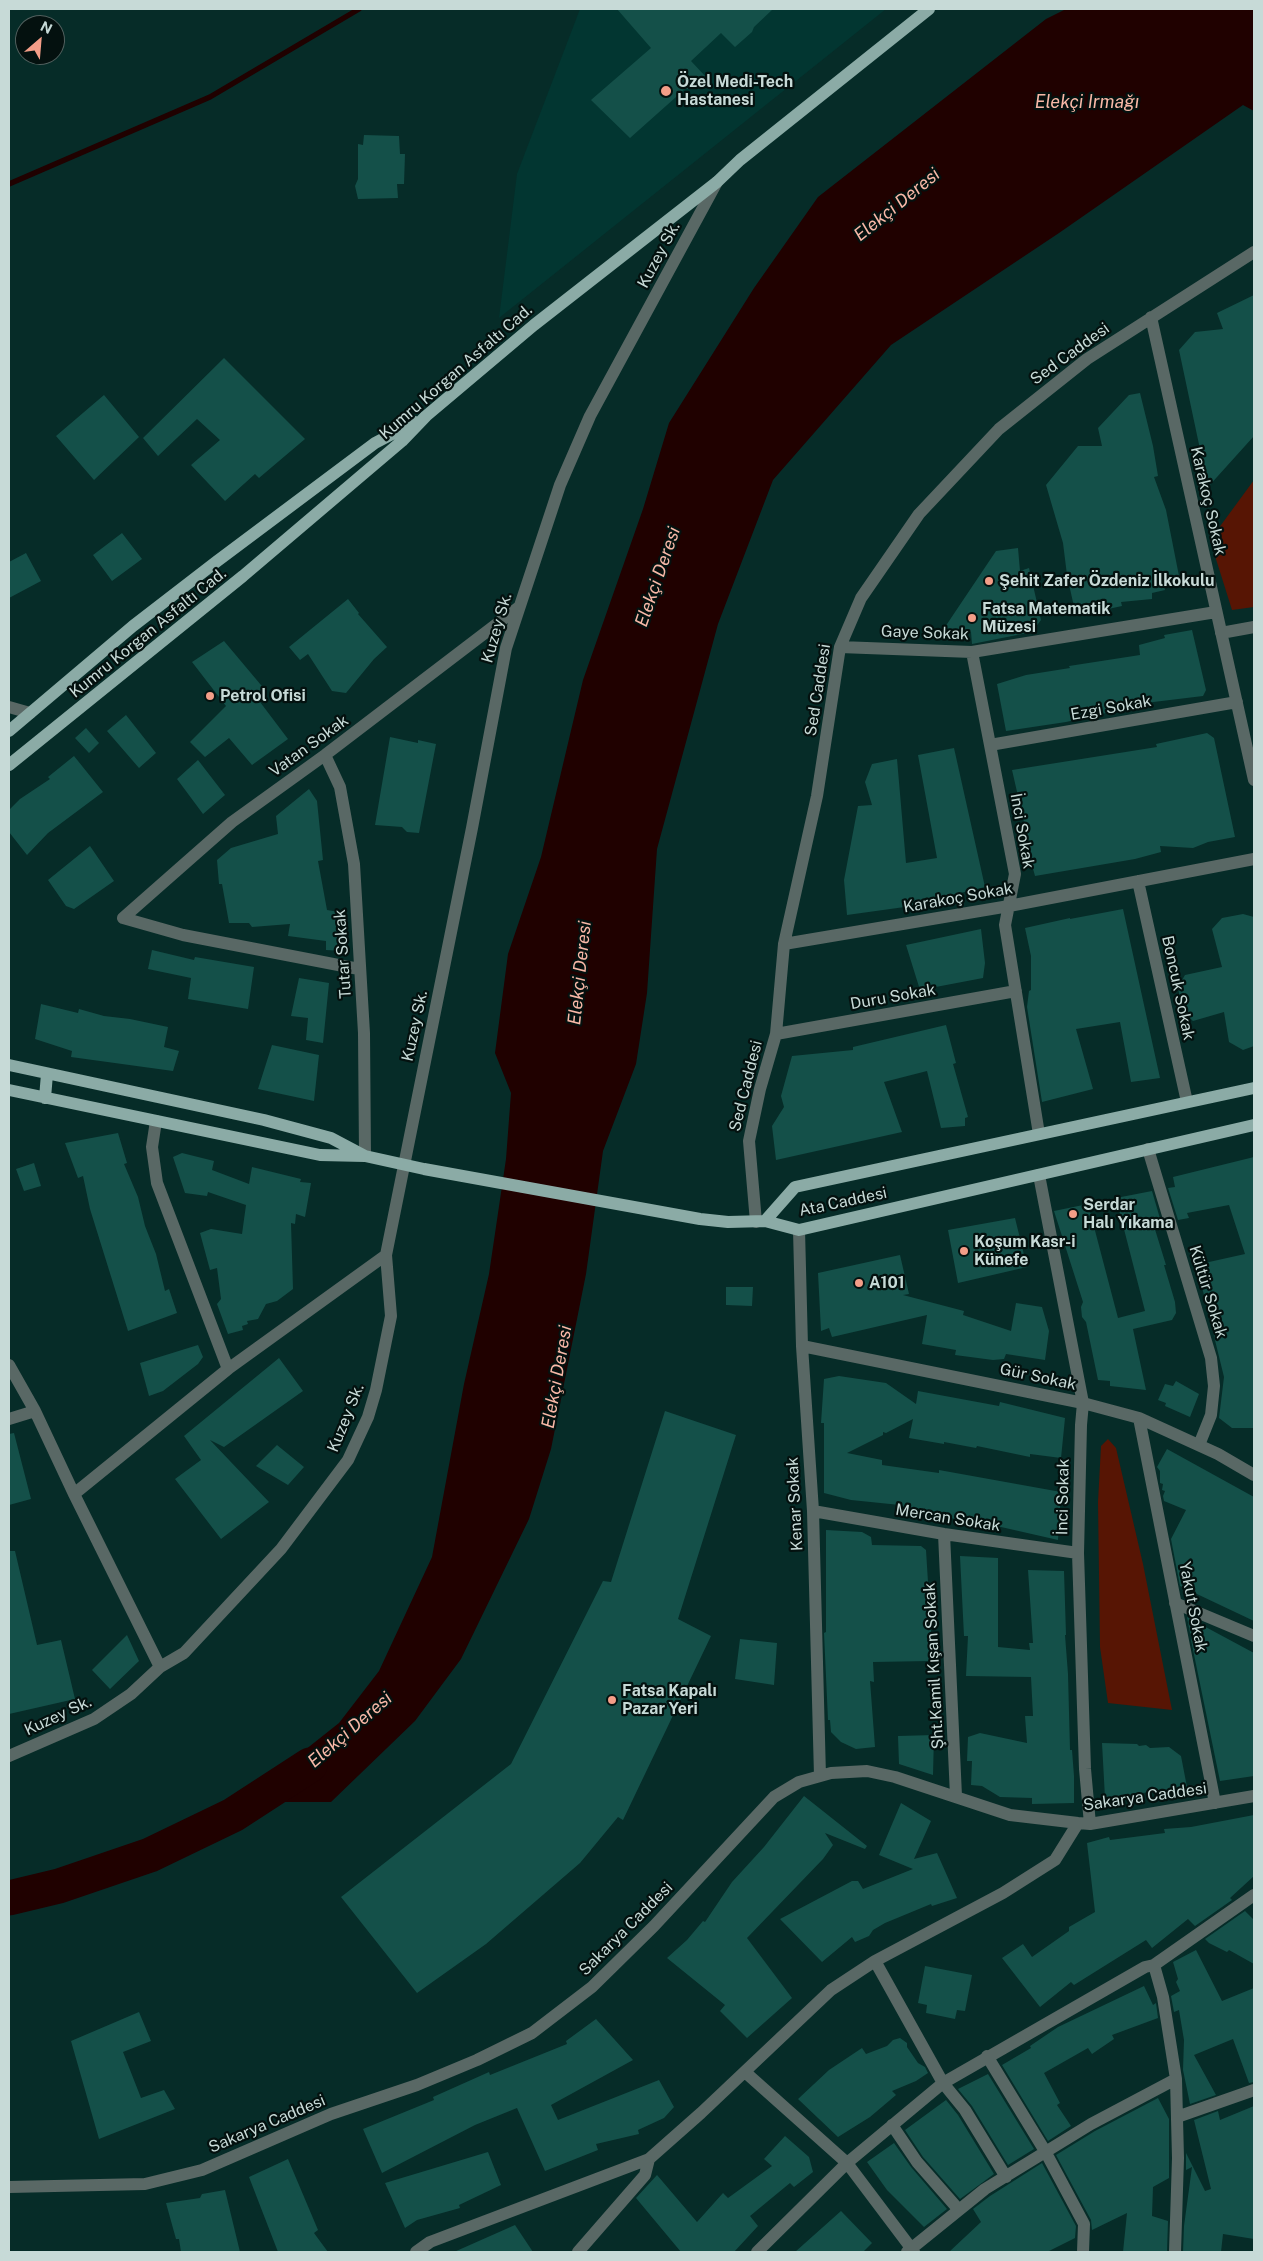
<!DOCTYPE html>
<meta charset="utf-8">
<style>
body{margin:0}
#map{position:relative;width:1263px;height:2261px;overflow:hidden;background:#062c28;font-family:"Public Sans",sans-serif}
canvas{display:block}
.frame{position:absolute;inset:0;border:10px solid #c7dad7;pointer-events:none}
.north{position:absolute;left:15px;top:15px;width:50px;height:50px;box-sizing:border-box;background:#04110f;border:1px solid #52615f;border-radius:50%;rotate:27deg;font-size:14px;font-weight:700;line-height:20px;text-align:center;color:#c7dad7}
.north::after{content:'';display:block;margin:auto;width:18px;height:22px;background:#f49e88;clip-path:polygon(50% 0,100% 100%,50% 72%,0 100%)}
</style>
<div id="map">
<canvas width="1263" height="2261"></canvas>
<div class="frame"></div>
<div class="north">N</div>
</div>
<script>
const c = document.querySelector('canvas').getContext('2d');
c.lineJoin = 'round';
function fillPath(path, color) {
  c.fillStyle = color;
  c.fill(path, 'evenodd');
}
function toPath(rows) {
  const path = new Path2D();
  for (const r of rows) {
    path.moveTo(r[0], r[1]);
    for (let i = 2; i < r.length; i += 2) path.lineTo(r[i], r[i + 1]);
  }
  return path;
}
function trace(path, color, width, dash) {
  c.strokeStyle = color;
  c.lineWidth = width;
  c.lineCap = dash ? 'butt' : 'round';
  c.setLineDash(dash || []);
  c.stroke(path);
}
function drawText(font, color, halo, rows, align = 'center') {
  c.font = font + ' "Public Sans",sans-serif';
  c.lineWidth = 4.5;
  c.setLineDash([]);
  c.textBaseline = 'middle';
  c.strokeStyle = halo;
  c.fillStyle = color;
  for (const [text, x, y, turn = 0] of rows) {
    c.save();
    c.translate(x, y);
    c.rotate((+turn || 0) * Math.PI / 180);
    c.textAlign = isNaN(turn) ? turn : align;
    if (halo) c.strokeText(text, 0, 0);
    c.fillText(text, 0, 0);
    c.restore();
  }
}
const built = toPath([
 [580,9,886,9,499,318,517,174]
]);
const green = toPath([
 [1254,480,1254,607,1232,610,1210,540],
 [1108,1439,1116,1448,1143,1564,1172,1710,1108,1703,1100,1647,1098,1502,1101,1446]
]);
const water = toPath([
 [1066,9,1254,9,1254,111,1243,105,1059,233,891,345,773,480,718,624,657,849,647,993,636,1064,603,1151,586,1274,551,1449,529,1519,461,1659,415,1721,331,1802,267,1802,281,1769,339,1723,379,1671,432,1557,464,1384,489,1274,506,1159,511,1093,495,1053,508,954,541,857,583,680,643,509,669,423,754,288,818,197,1046,19]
]);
const stream = toPath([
 [9,184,210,97,359,9]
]);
const river = toPath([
 [9,1898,59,1886,150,1855,233,1815,310,1765]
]);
const building = toPath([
 [617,9,773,9,754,27,752,32,735,47,721,33,691,61,705,76,688,89,685,89,630,138,591,100,651,48],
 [364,135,399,136,400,154,405,154,404,184,397,184,398,198,358,199,355,186,358,179,358,144,363,145],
 [1254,295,1254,436,1208,487,1179,350,1195,332,1223,329,1217,313],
 [224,358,305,439,259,478,255,474,225,501,191,465,220,440,197,419,158,456,143,438],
 [1140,393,1153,446,1158,476,1154,477,1166,510,1179,576,1164,583,1165,590,1152,593,1152,599,1121,602,1122,606,1076,616,1067,575,1063,543,1046,485,1078,446,1102,446,1098,428,1129,395],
 [104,395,139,437,94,480,56,436],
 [122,533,142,559,112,581,93,555],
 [1018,548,1020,571,1029,568,1041,620,1032,632,972,644,971,632,954,635,943,630,996,551],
 [26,553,41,581,9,598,9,562],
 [348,599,359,613,358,614,387,647,374,659,346,693,332,691,308,654,300,660,289,647],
 [1192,630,1206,690,1203,696,1137,704,1137,706,1066,722,1006,731,997,684,1026,675,1070,668,1069,666,1140,655,1139,645,1165,638,1164,635],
 [224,641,266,691,257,698,288,739,252,765,229,738,205,757,190,742,226,706,192,662],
 [126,715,156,753,139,768,107,731],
 [86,728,99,743,89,753,75,738],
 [1207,733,1214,738,1235,837,1208,842,1193,848,1160,846,1161,852,1135,859,1035,876,1023,832,1026,831,1012,770,1157,747,1156,744],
 [390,737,418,743,418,740,436,744,419,833,407,832,402,827,375,825],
 [954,748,985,887,919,903,919,905,847,915,844,880,858,806,872,805,865,782,872,764,897,759,906,863,937,858,918,755],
 [74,756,103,792,48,833,27,855,9,832,9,810,20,799,50,779,48,777],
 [198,760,225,795,203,814,177,779],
 [309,789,317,801,323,860,318,861,327,910,339,912,343,951,326,950,326,941,288,936,290,924,252,927,249,923,229,923,222,884,219,884,217,860,231,848,278,834,276,816],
 [90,846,114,881,74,909,66,906,48,880],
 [1123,909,1160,1078,1131,1082,1120,1022,1076,1029,1093,1089,1042,1102,1027,1007,1029,991,1031,990,1031,956,1025,928,1070,918,1070,919],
 [1243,914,1254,917,1254,1046,1243,1050,1229,1042,1224,1012,1193,1021,1182,1011,1178,987,1185,975,1222,967,1212,929,1222,918],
 [981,929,985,963,983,978,920,990,906,945],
 [152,950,194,960,195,957,254,967,248,1009,188,999,191,978,148,969],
 [299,978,329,983,323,1043,306,1040,308,1018,291,1016],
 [41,1004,78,1013,79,1009,104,1016,130,1019,168,1027,164,1047,179,1051,173,1071,71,1057,72,1051,35,1039],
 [946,1025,956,1063,953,1064,968,1117,965,1118,965,1126,941,1128,927,1071,884,1082,902,1132,776,1160,772,1126,784,1107,781,1096,792,1056,853,1050,853,1047],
 [272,1045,319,1055,314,1101,258,1089],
 [118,1133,127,1163,124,1164,138,1197,145,1226,156,1254,165,1291,169,1289,177,1313,128,1331,90,1209,83,1176,78,1178,65,1143],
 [182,1153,214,1161,212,1170,249,1184,252,1167,301,1179,300,1182,311,1183,305,1217,296,1214,295,1224,291,1223,293,1289,277,1301,266,1304,258,1319,247,1321,248,1324,242,1326,243,1330,228,1334,217,1304,221,1299,217,1268,210,1270,200,1233,211,1229,242,1234,246,1205,208,1192,207,1196,185,1193,173,1157],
 [1254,1157,1254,1428,1232,1428,1219,1418,1224,1377,1201,1283,1203,1281,1200,1264,1245,1254,1229,1205,1187,1213,1189,1218,1178,1220,1168,1188,1175,1187,1173,1177],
 [34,1163,41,1186,24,1191,16,1169],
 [1152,1191,1161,1222,1153,1223,1166,1265,1164,1265,1175,1302,1176,1313,1172,1320,1133,1329,1146,1390,1110,1386,1110,1381,1098,1380,1086,1322,1082,1317,1081,1307,1083,1302,1054,1211,1088,1204,1118,1318,1145,1311,1116,1198],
 [1015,1218,1027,1267,958,1283,948,1230],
 [900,1255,909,1294,903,1295,964,1311,963,1315,1011,1331,1016,1303,1042,1307,1049,1331,1045,1360,1006,1354,1004,1359,993,1360,955,1355,956,1350,922,1344,927,1315,832,1337,829,1328,821,1331,818,1273],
 [726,1287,753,1287,752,1306,726,1305],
 [198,1345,203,1357,198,1364,163,1391,149,1396,140,1363],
 [279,1358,303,1391,224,1447,210,1440,269,1502,221,1539,175,1479,201,1460,184,1436],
 [839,1376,886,1383,916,1404,918,1391,999,1406,1000,1402,1065,1418,1061,1458,1030,1454,1030,1457,977,1446,976,1448,944,1442,944,1444,909,1438,913,1419,886,1433,883,1432,883,1435,847,1453,882,1460,882,1465,939,1473,939,1470,1061,1492,1058,1540,966,1519,966,1521,899,1508,900,1505,851,1500,824,1493,824,1423,821,1423,824,1379],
 [1176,1381,1199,1394,1190,1417,1165,1406,1166,1403,1158,1400,1165,1384,1173,1386],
 [665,1411,736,1435,678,1619,711,1636,623,1820,618,1817,580,1863,486,1944,417,1993,341,1897,511,1764,603,1581,611,1582],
 [14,1433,31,1499,9,1505,9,1434],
 [277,1445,304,1467,288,1485,256,1466],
 [1167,1449,1254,1497,1254,1621,1180,1586,1171,1539,1186,1510,1164,1501,1163,1496,1165,1491,1162,1490,1163,1484,1160,1483,1160,1471,1157,1467],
 [826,1530,862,1532,871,1537,872,1545,921,1546,926,1550,932,1646,930,1661,873,1662,874,1682,870,1681,875,1747,856,1749,841,1742,831,1732,830,1720,828,1720,824,1633,826,1632],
 [9,1551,15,1551,37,1645,61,1640,75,1699,9,1714],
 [960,1556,998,1558,998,1647,1030,1650,1029,1643,1033,1643,1028,1570,1064,1571,1066,1635,1065,1635,1068,1674,1070,1750,1072,1750,1074,1776,1074,1803,1032,1804,1032,1798,1000,1797,982,1786,971,1785,972,1761,967,1761,968,1737,980,1733,1027,1743,1025,1716,1033,1716,1031,1677,966,1676,968,1636,964,1636],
 [1187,1617,1254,1653,1254,1776,1220,1781,1191,1640,1193,1636,1190,1633],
 [127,1635,139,1661,110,1689,92,1670],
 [740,1639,777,1643,774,1685,735,1679],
 [934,1735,933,1775,899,1764,898,1736],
 [1102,1743,1137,1744,1139,1746,1146,1745,1150,1748,1169,1747,1181,1756,1187,1787,1105,1798],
 [804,1796,867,1846,865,1849,825,1833,833,1845,823,1859,747,1938,792,1998,747,2038,720,2011,725,2005,667,1958,687,1940,703,1921,705,1922,732,1882,764,1847],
 [901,1803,931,1821,914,1859,937,1853,957,1898,932,1906,931,1904,885,1923,873,1930,869,1936,855,1942,852,1937,822,1962,780,1919,852,1881,858,1881,863,1889,913,1869,879,1855],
 [1254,1815,1254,1876,1230,1898,1232,1900,1195,1926,1188,1919,1152,1948,1146,1940,1074,1985,1071,1982,1040,2007,1002,1958,1023,1944,1032,1957,1069,1931,1069,1927,1095,1912,1087,1843,1109,1837,1110,1840,1165,1833,1164,1829,1191,1827],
 [1245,1911,1254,1920,1254,1964,1229,1950,1227,1952,1209,1943,1205,1939],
 [1196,1950,1222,2001,1254,1988,1254,2082,1249,2083,1233,2039,1194,2055,1216,2095,1190,2104,1183,2070,1184,2040,1179,2010,1174,2012,1171,1996,1180,1991,1176,1982,1178,1979,1173,1962],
 [925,1966,972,1975,965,2011,957,2010,955,2019,926,2013,927,2005,918,2003],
 [1144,1986,1153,2005,1156,2003,1158,2018,1112,2035,1114,2039,1092,2054,1088,2048,1044,2073,1060,2103,1057,2105,1071,2126,1048,2141,1002,2065,1031,2048,1030,2046,1058,2027],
 [139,2012,151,2041,123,2052,141,2098,164,2090,175,2109,99,2139,71,2041],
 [596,2019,633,2060,551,2105,558,2120,659,2080,674,2107,664,2118,638,2130,639,2134,596,2144,598,2150,545,2171,517,2108,475,2125,382,2173,363,2129,434,2100,433,2097,489,2072,490,2075,567,2044,566,2041],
 [900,2038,907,2043,907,2047,918,2063,925,2067,928,2073,916,2081,892,2091,896,2095,870,2117,838,2137,798,2099,829,2070,862,2048,866,2054,887,2046,893,2040],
 [988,2074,1034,2149,1008,2165,972,2106,958,2089],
 [1158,2098,1169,2119,1169,2178,1153,2187,1152,2216,1168,2221,1167,2252,1123,2252,1127,2213,1092,2230,1091,2220,1056,2155,1095,2131],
 [946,2100,958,2115,994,2174,960,2199,923,2157,905,2130],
 [1254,2106,1254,2239,1223,2234,1221,2252,1183,2252,1184,2226,1192,2167,1186,2170,1186,2153,1205,2191,1211,2189,1194,2120,1218,2111,1220,2120],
 [785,2136,809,2157,813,2172,794,2187,790,2183,750,2216,758,2226,734,2252,681,2252,636,2198,657,2175,697,2222,723,2193,728,2198,772,2166,764,2159],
 [894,2143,911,2167,947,2209,924,2227,887,2190,867,2162],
 [488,2152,501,2185,459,2205,460,2208,417,2220,405,2228,385,2183],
 [288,2159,318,2230,314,2233,328,2252,278,2252,249,2177],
 [1042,2163,1076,2226,1075,2238,1047,2252,949,2252,981,2222,973,2209,990,2196],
 [225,2190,240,2252,181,2252,179,2239,176,2239,166,2203,200,2198,202,2194],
 [841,2211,872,2243,863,2252,795,2252],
 [515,2225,533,2252,454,2252]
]);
const minor = toPath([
 [1151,317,1254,780],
 [1221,633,1254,627],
 [840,647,972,652,1216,612],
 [972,652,1015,874,1005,925,1039,1134],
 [9,707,30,713],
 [990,745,1237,702],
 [325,755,340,787,354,864,364,1033,365,1156],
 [1138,881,1187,1102],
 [123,918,232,822,325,755,519,607],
 [123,918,183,935,359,969],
 [784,944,1009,906,1254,859],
 [776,1034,1016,991],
 [156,1121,152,1147,157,1183,228,1369],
 [1148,1149,1211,1358,1214,1386,1211,1415,1199,1445],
 [1039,1175,1083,1403,1081,1425,1078,1553,1085,1769,1090,1824],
 [756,1222,749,1141,760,1089,776,1034,784,944,817,796,840,647,861,598,919,514,999,429,1087,359,1254,252],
 [799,1230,802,1346,813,1511,820,1776],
 [802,1346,1083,1403,1139,1418,1218,1454,1254,1475],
 [9,1365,35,1411,74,1494,160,1667],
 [1139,1418,1215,1803],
 [9,1419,35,1411],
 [74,1494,228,1369,386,1255],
 [813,1511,944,1534,1078,1553],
 [944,1534,956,1796],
 [1175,1603,1254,1636],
 [9,1756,94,1719,131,1694,160,1667,184,1653,281,1549,348,1460,368,1417,376,1390,391,1316,386,1255,472,828,506,648,560,485,590,416,717,182],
 [875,1961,943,2083,965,2110,1006,2177],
 [1154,1965,1163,1997,1176,2079,1178,2158,1175,2252],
 [987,2056,1045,2151,1084,2224,1083,2252],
 [745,2072,847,2163,914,2252],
 [1177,2117,1254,2090],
 [892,2125,917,2162,959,2210],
 [9,2187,145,2184,202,2170,331,2114,417,2085,477,2060,532,2033,592,1987,654,1926,774,1797,799,1782,831,1773,867,1771,895,1777,1010,1815,1078,1823,1090,1824,1254,1796],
 [416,2252,430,2242,649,2159,701,2113,831,1990,875,1961,1003,1893,1055,1860,1078,1823],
 [578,2252,645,2175,649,2159],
 [757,2252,847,2163,943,2083,1145,1967,1154,1965,1254,1895],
 [907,2252,985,2189,1091,2124,1176,2079]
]);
const major = toPath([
 [9,731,133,626,216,562,375,443,415,422],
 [9,765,243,576,402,441,426,416,534,325,717,182,740,160,929,9],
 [9,1065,264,1120,331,1138,365,1156],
 [9,1090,320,1155,365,1156,424,1169,700,1219,728,1222,765,1221,799,1230,1254,1125],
 [45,1098,47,1074],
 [765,1221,795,1187,1254,1088]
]);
const markers = [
 [666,91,6,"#f49e88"],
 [989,581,5,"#f49e88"],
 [972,618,5,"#f49e88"],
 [210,696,5,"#f49e88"],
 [1073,1214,5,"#f49e88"],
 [964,1251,5,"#f49e88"],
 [859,1283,5,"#f49e88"],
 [612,1700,5,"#f49e88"]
];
const poiNames = [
 ["Özel Medi-Tech",677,82],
 ["Hastanesi",677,100],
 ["Şehit Zafer Özdeniz İlkokulu",999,581],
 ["Fatsa Matematik",982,609],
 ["Müzesi",982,627],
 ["Petrol Ofisi",220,696],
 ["Serdar",1083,1205],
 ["Halı Yıkama",1083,1223],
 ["Koşum Kasr-i",974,1242],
 ["Künefe",974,1260],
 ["A101",869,1283],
 ["Fatsa Kapalı",622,1691],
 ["Pazar Yeri",622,1709]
];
const streetNames = [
 ["Kuzey Sk.",659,255,-62],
 ["Sed Caddesi",1070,354,-36],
 ["Kumru Korgan Asfaltı Cad.",456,372,-41],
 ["Karakoç Sokak",1208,501,77],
 ["Kuzey Sk.",497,628,-74],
 ["Kumru Korgan Asfaltı Cad.",148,633,-39],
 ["Gaye Sokak",925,633,2],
 ["Sed Caddesi",818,690,-81],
 ["Ezgi Sokak",1111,708,-10],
 ["Vatan Sokak",309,746,-36],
 ["İnci Sokak",1022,831,80],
 ["Karakoç Sokak",958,898,-10],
 ["Tutar Sokak",343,954,-94],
 ["Boncuk Sokak",1178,988,78],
 ["Duru Sokak",893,997,-10],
 ["Kuzey Sk.",415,1026,-78],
 ["Sed Caddesi",746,1086,-76],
 ["Ata Caddesi",843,1202,-12],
 ["Kültür Sokak",1208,1292,73],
 ["Gür Sokak",1038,1377,12],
 ["Kuzey Sk.",346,1418,-68],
 ["İnci Sokak",1063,1497,-89],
 ["Kenar Sokak",795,1504,-93],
 ["Mercan Sokak",948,1518,9],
 ["Yakut Sokak",1193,1607,79],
 ["Şht.Kamil Kışan Sokak",934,1666,-93],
 ["Kuzey Sk.",58,1716,-25],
 ["Sakarya Caddesi",1145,1797,-8],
 ["Sakarya Caddesi",626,1929,-45],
 ["Sakarya Caddesi",267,2124,-23]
];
const waterNames = [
 ["Elekçi Irmağı",1087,102],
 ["Elekçi Deresi",897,205,-39],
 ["Elekçi Deresi",658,577,-71],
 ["Elekçi Deresi",580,973,-84],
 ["Elekçi Deresi",557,1377,-80],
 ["Elekçi Deresi",350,1730,-41]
];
fillPath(built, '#023631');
fillPath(green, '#571504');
fillPath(water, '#200100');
trace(stream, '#200100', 5.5);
trace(river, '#200100', 35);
fillPath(building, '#145049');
trace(minor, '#596865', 12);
trace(major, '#8baba6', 12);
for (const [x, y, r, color] of markers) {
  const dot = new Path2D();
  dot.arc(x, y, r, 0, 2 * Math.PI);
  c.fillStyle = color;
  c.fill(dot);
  trace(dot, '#04110f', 2);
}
drawText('bold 16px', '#c7dad7', '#04110f', poiNames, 'left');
drawText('16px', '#c7dad7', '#04110f', streetNames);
drawText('italic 18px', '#f8b8a7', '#04110f', waterNames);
</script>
